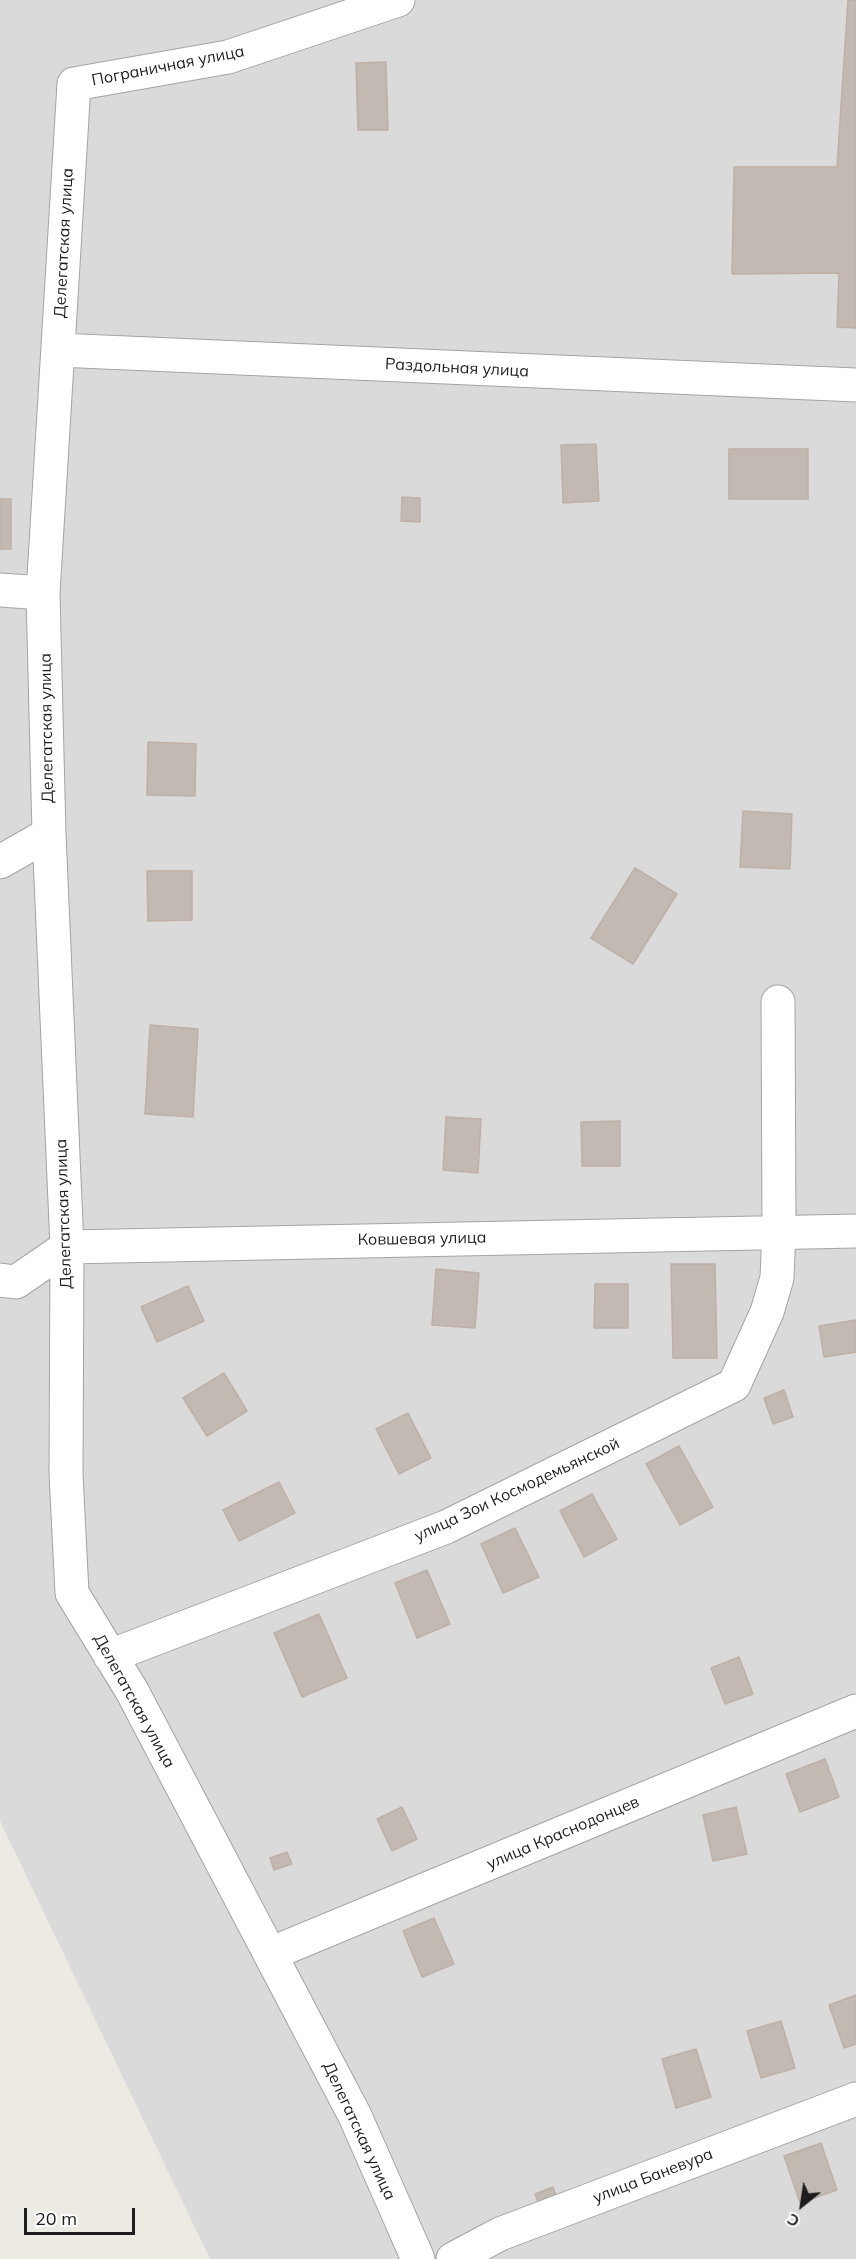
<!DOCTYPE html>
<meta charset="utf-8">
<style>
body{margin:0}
#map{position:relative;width:856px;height:2259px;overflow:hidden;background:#edeae3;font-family:Mulish,sans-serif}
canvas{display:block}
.north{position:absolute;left:772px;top:2175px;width:60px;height:60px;-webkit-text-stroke:4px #fff;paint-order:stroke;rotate:210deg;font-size:16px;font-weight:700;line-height:24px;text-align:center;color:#1d1d1d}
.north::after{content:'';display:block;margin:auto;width:21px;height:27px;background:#1d1d1d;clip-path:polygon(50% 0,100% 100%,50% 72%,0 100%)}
.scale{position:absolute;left:24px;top:2208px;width:111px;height:27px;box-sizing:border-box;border:3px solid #1d1d1d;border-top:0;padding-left:8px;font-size:18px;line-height:21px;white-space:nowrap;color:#1d1d1d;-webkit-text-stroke:4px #fff;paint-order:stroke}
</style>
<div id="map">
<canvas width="856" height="2259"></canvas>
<div class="north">С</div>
<div class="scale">20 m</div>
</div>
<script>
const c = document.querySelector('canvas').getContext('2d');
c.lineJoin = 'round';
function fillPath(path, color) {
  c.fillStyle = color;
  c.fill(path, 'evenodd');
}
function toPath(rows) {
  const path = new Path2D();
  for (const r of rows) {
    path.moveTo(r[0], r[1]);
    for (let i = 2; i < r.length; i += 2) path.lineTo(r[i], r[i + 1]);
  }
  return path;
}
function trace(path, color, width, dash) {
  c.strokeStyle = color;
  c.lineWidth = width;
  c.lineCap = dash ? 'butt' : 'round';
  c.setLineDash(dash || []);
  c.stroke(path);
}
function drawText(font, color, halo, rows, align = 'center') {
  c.font = font + ' Mulish,sans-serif';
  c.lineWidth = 6;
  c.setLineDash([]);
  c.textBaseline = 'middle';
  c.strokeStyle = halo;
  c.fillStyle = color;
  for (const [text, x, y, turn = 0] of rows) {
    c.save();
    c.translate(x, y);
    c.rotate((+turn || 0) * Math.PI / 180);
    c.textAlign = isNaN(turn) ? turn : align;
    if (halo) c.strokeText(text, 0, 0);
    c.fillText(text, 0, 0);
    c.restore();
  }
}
const residential = toPath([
 [0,0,856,0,856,2259,210,2259,0,1821]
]);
const building = toPath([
 [848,0,856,0,856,328,837,327,839,273,732,274,734,167,837,167,848,0],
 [386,62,388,130,358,130,356,63,386,62],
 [596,444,599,501,563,503,561,445,596,444],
 [729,449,808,449,808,499,729,499,729,449],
 [402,497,420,498,420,522,401,521,402,497],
 [0,499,11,499,11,549,0,549,0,499],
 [148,742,196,744,195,796,147,795,148,742],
 [743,811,792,814,790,869,740,867,743,811],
 [635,868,677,894,633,964,591,938,635,868],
 [147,871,192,871,192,920,148,921,147,871],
 [150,1025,198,1029,193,1117,145,1114,150,1025],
 [446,1117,481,1119,478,1173,443,1170,446,1117],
 [620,1121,620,1166,582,1166,581,1122,620,1121],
 [671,1264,715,1264,717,1358,673,1358,671,1264],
 [436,1269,479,1273,475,1328,432,1325,436,1269],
 [595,1284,628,1284,628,1328,594,1328,595,1284],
 [188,1286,204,1321,157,1342,141,1307,188,1286],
 [856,1320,856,1352,824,1357,819,1326,856,1320],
 [224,1373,247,1411,207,1436,183,1398,224,1373],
 [784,1390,793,1417,773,1424,764,1398,784,1390],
 [408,1413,431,1458,399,1474,376,1429,408,1413],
 [679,1446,713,1507,680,1525,646,1464,679,1446],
 [279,1482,295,1513,239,1541,223,1510,279,1482],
 [592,1494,617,1539,584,1557,560,1511,592,1494],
 [515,1528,539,1577,503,1593,481,1544,515,1528],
 [427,1570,450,1624,417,1638,395,1583,427,1570],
 [319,1614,347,1678,302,1697,274,1633,319,1614],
 [739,1657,753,1694,725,1704,711,1668,739,1657],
 [825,1759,839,1797,800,1812,786,1774,825,1759],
 [402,1807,417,1839,392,1851,377,1819,402,1807],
 [736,1807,747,1854,713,1861,703,1815,736,1807],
 [287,1852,292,1864,274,1870,270,1858,287,1852],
 [434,1918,454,1964,422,1977,403,1931,434,1918],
 [856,1995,856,2044,844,2048,829,2005,856,1995],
 [781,2021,795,2068,761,2078,747,2031,781,2021],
 [696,2049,711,2097,676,2108,662,2059,696,2049],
 [821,2143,837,2190,800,2203,784,2156,821,2143],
 [553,2187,560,2206,542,2213,535,2194,553,2187]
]);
const minor = toPath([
 [398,0,228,57,74,84,43,593,49,834,67,1247,66,1474,72,1593,132,1691,355,2116,418,2259],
 [58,350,856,385],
 [0,590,43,593],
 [0,862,49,834],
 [0,1280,16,1282,67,1247,856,1231],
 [110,1656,446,1527,734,1385,767,1312,777,1278,779,1231,778,1002],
 [270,1954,856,1711],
 [453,2259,500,2234,856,2099]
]);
const streetNames = [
 ["Пограничная улица",168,66,-11],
 ["Делегатская улица",64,243,-87],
 ["Раздольная улица",457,368,3],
 ["Делегатская улица",47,728,-91],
 ["Делегатская улица",64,1214,-92],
 ["Ковшевая улица",422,1239,-1],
 ["улица Зои Космодемьянской",517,1490,-25],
 ["Делегатская улица",134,1701,61],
 ["улица Краснодонцев",563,1833,-23],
 ["Делегатская улица",359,2131,65],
 ["улица Баневура",653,2176,-21]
];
fillPath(residential, '#dbdada');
fillPath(building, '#c2b9b3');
trace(building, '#beb0a6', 1.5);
trace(minor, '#a4a4a4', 35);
trace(minor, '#fff', 33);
drawText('16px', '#1d1d1d', '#fff', streetNames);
</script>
